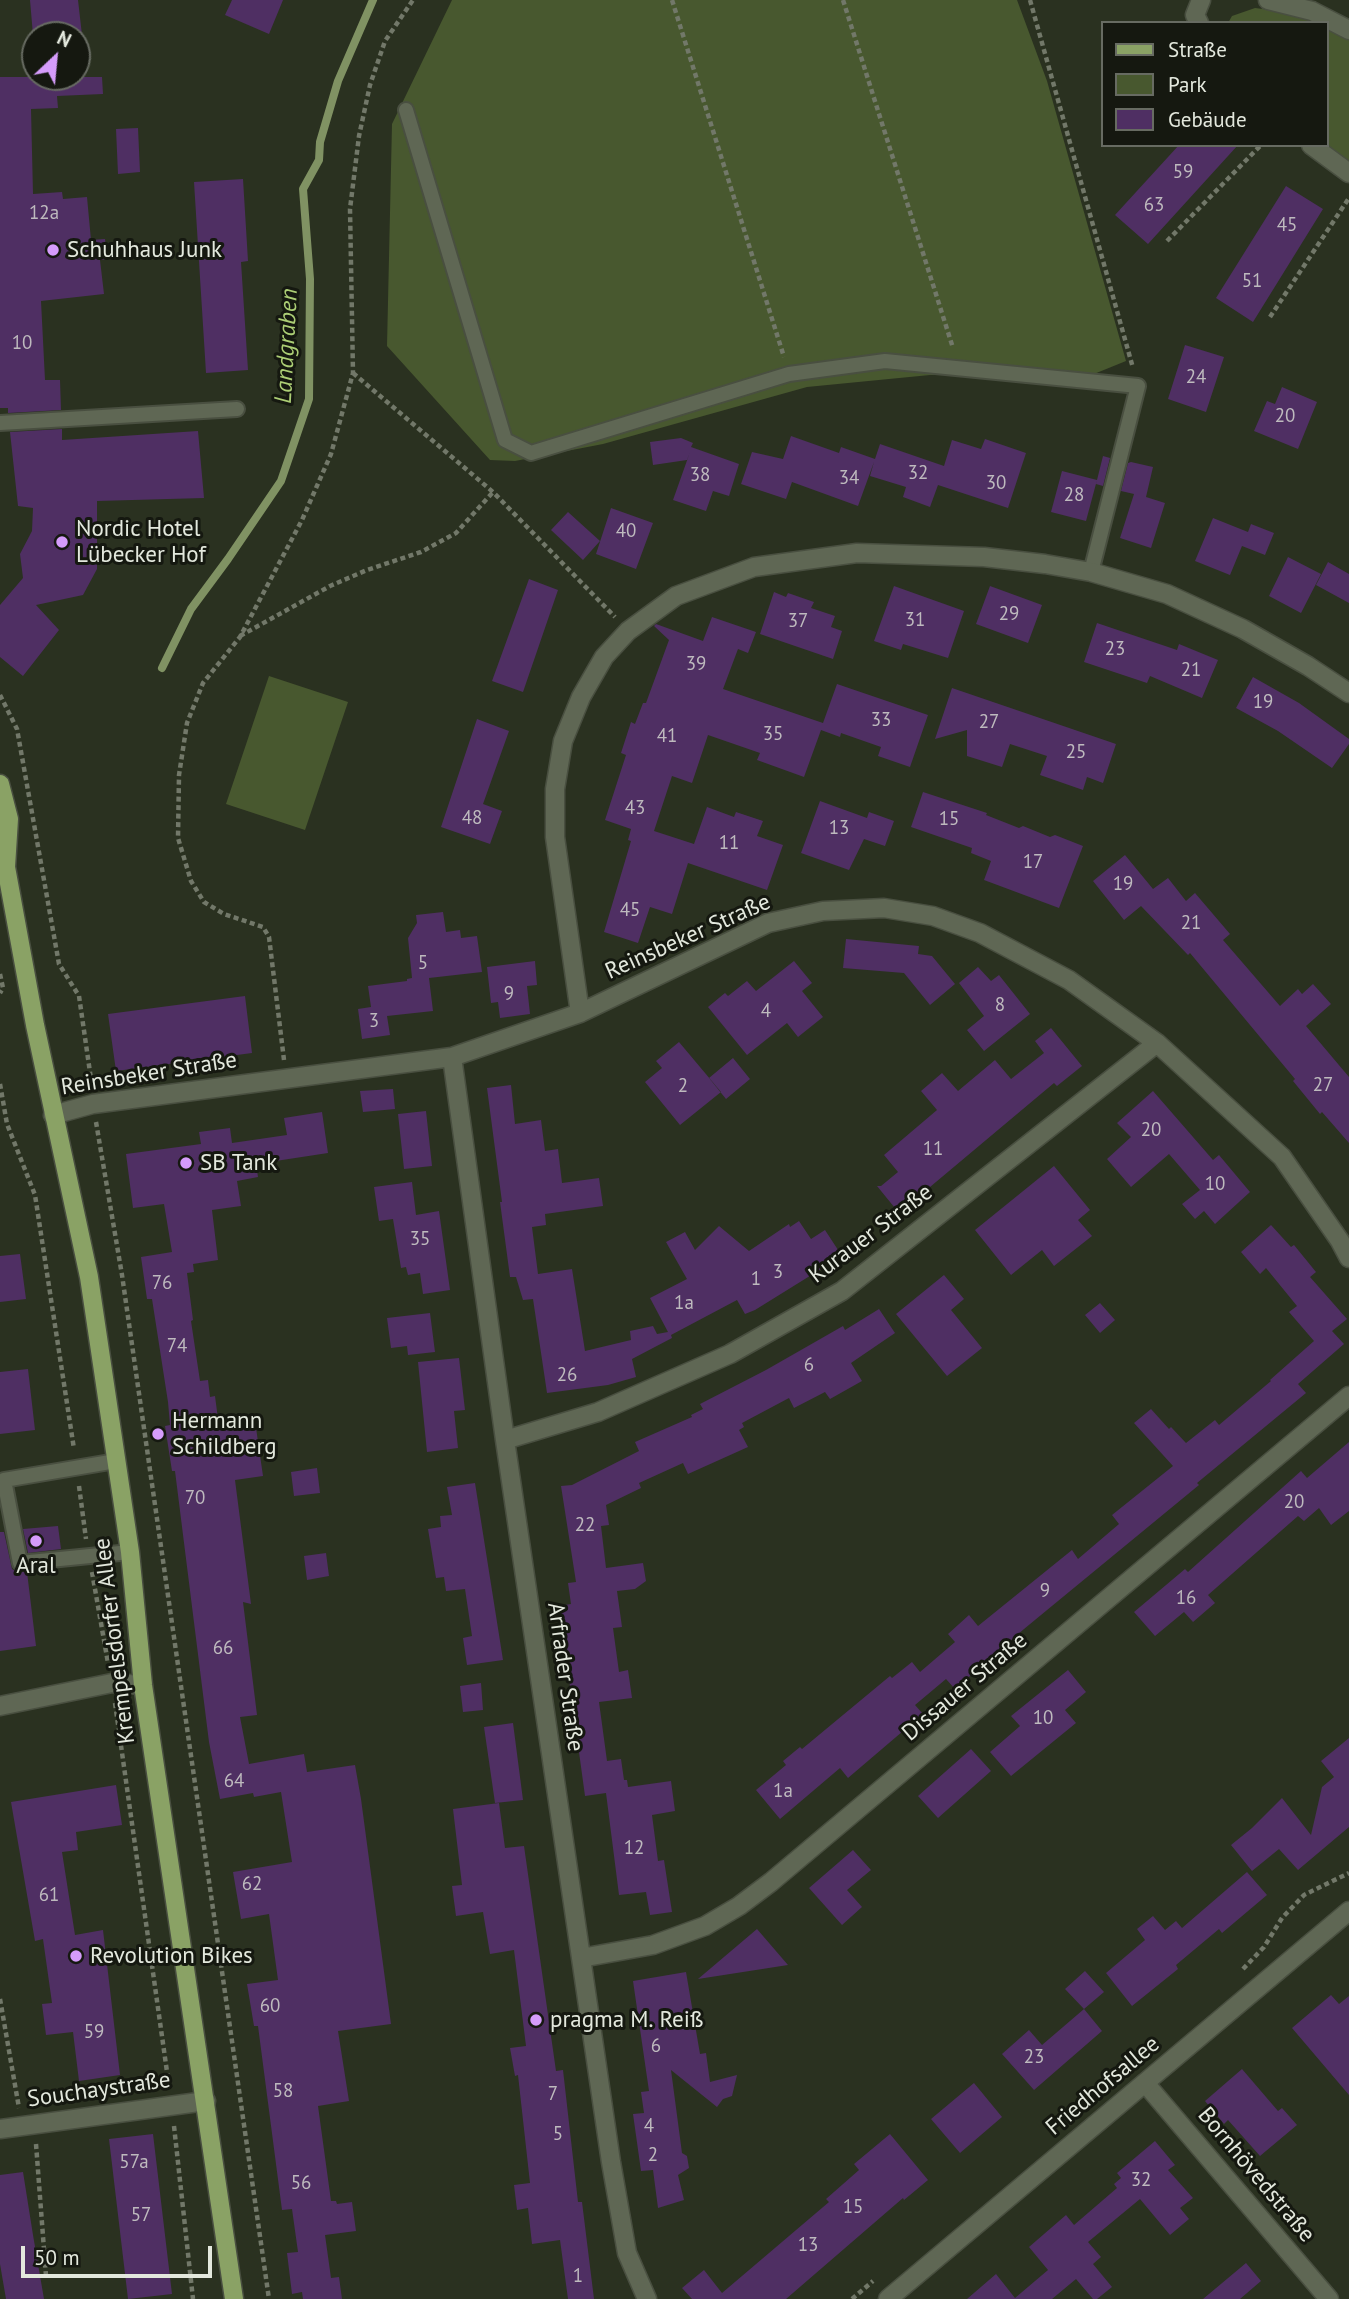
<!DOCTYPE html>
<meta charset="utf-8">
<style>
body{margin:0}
#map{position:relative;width:1349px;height:2299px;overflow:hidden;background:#2a3120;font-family:"PT Sans",sans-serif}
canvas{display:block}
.legend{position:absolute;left:1101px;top:21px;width:228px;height:126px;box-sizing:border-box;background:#151810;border:2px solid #676b62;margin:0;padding:9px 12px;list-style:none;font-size:21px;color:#e3e8dd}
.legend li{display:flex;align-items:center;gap:14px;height:35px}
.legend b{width:35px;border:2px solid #676b62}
.north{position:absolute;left:21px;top:21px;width:70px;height:70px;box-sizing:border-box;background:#151810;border:2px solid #676b62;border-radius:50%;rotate:26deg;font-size:19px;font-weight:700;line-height:28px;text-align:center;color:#e3e8dd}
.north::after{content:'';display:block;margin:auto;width:24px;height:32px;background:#d59cfb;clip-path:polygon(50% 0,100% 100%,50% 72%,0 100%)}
.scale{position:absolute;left:21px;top:2246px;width:191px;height:32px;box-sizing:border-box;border:4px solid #e3e8dd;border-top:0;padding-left:9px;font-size:21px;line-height:24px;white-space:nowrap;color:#e3e8dd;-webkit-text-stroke:5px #151810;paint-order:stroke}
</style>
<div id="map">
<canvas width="1349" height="2299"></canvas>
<ul class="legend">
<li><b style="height:9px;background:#8aa265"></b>Straße</li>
<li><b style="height:19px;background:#48582f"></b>Park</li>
<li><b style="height:19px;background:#4f2f63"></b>Gebäude</li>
</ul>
<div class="north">N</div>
<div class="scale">50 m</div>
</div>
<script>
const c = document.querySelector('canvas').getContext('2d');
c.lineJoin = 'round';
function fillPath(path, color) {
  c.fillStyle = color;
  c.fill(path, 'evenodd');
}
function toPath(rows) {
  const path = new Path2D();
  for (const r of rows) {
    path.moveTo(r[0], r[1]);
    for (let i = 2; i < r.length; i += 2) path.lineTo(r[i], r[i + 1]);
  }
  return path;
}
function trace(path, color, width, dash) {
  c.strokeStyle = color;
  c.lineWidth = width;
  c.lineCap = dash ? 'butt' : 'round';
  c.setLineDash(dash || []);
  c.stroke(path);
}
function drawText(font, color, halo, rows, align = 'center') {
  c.font = font + ' "PT Sans",sans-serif';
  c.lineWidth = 6;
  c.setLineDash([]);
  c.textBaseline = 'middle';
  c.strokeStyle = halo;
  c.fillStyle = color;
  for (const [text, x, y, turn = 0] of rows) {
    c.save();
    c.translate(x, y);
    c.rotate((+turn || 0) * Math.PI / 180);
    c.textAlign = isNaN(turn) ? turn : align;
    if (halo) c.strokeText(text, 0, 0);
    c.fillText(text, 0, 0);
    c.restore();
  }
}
const green = toPath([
 [452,0,1017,0,1047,81,1126,361,1089,376,930,375,807,387,603,444,515,461,490,460,387,346,392,124],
 [1255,8,1287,12,1316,23,1228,23,1232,16],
 [1326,27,1349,39,1349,164,1323,145,1326,145],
 [269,676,348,702,305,830,226,804]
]);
const stream = toPath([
 [162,668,191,609,228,559,281,481,309,399,310,279,303,189,319,160,320,142,338,81,373,0]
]);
const building = toPath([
 [30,0,78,0,82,35,33,35],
 [232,0,283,0,269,34,225,15],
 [0,77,102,77,103,94,57,96,58,108,31,109,33,194,62,192,63,199,87,197,91,240,105,239,107,259,100,260,104,294,41,301,45,380,60,380,61,410,8,413,8,408,0,408],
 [138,128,140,172,118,174,116,129],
 [1179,145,1238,145,1148,244,1115,215],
 [243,179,248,261,241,262,248,370,206,373,194,182],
 [1286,186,1323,209,1253,322,1216,298],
 [1185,345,1224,357,1206,412,1168,399],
 [1282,387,1317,402,1298,449,1254,431,1267,401,1275,404],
 [62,429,62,440,198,431,204,498,97,501,97,569,83,595,36,605,59,630,23,676,0,657,0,605,23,578,20,554,32,531,33,508,18,506,10,432],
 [791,436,839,453,841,447,875,459,880,444,944,466,952,440,981,449,985,439,1026,453,1008,508,938,485,930,507,903,497,906,487,870,476,874,462,858,506,792,482,786,499,741,484,752,452,783,459],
 [681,438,693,443,691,447,739,464,729,496,713,491,706,511,673,500,690,452,687,460,653,465,650,442],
 [1103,456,1110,458,1103,486,1096,484],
 [1131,462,1153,467,1146,497,1165,503,1151,548,1120,538,1134,494,1121,491,1128,463],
 [1062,471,1097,480,1086,521,1051,512],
 [611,508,653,523,636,569,596,554],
 [568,512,600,541,583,560,551,530],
 [1213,518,1248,532,1251,524,1274,533,1265,555,1242,546,1230,575,1195,561],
 [1288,557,1321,574,1301,613,1269,596],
 [1328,562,1349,574,1349,603,1316,585],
 [529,579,558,590,523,692,492,681],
 [894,586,964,611,948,658,903,644,901,650,874,641],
 [990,586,1042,605,1028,643,976,624],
 [774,592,786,597,788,593,814,602,811,608,835,616,831,627,842,631,833,659,760,634],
 [712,617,756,632,748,653,738,649,723,689,823,723,837,684,928,715,910,767,878,756,881,747,841,733,840,737,821,730,804,777,757,760,760,753,708,735,692,783,672,776,654,831,694,844,707,807,734,817,736,812,763,821,757,836,783,845,767,890,688,863,672,914,650,907,638,943,604,932,631,841,628,840,631,829,605,820,626,755,621,753,631,722,635,724,643,703,646,703,669,640,654,626,656,624,703,641],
 [1097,623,1177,650,1179,644,1218,660,1202,698,1150,676,1147,683,1084,662],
 [1253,677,1299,703,1349,739,1349,744,1332,768,1278,731,1236,708],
 [952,688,1116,744,1103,783,1087,777,1083,790,1040,775,1047,756,1010,744,1002,767,967,756,967,730,935,739],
 [477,719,509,731,483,804,502,811,490,844,441,827],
 [923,792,987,813,986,815,1019,828,1023,826,1050,837,1055,835,1083,846,1059,908,984,880,991,861,971,853,972,848,911,827],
 [820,801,867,818,869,812,894,821,885,846,864,839,849,870,801,853],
 [1125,855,1153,889,1168,878,1186,901,1195,893,1230,934,1223,940,1280,1006,1298,989,1302,994,1313,984,1331,1004,1306,1026,1349,1077,1349,1143,1322,1112,1320,1114,1293,1081,1295,1079,1190,953,1188,955,1141,906,1124,920,1093,881],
 [443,912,446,932,460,930,461,938,477,936,482,972,429,978,433,1011,387,1016,390,1035,362,1039,358,1009,371,1007,368,986,407,981,407,979,412,978,408,938,417,923,416,915],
 [846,939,919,946,918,954,932,956,955,984,930,1005,904,973,843,968],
 [535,961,537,985,527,986,530,1014,500,1018,498,1002,491,1003,487,967],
 [794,961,812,983,802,991,823,1017,798,1037,787,1023,747,1055,708,1007,725,993,728,996,747,981,756,991],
 [978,967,991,981,999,975,1030,1014,984,1051,967,1030,984,1016,959,983],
 [245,996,252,1053,116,1071,108,1014],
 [1051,1028,1082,1066,1057,1086,1054,1083,899,1213,877,1186,881,1186,898,1172,884,1155,937,1110,921,1091,942,1073,958,1091,995,1060,1011,1079,1044,1053,1035,1041],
 [679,1042,721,1092,680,1125,645,1082,662,1068,656,1061],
 [733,1058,750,1079,726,1099,709,1078],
 [511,1085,515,1124,541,1120,545,1151,558,1149,562,1183,599,1178,603,1206,545,1214,546,1225,532,1227,538,1274,572,1269,585,1351,631,1340,630,1331,653,1326,657,1334,668,1332,650,1298,687,1279,666,1242,685,1232,695,1250,719,1226,749,1251,789,1224,790,1227,799,1221,811,1239,825,1230,842,1256,755,1310,745,1314,737,1300,671,1335,672,1338,632,1359,636,1377,608,1385,547,1393,533,1299,523,1300,516,1277,510,1277,500,1202,502,1202,487,1088],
 [393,1089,395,1109,363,1112,360,1091],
 [1153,1091,1213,1160,1219,1155,1250,1192,1215,1224,1204,1211,1195,1219,1182,1204,1200,1190,1169,1154,1131,1187,1107,1159,1131,1137,1117,1123],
 [426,1111,432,1166,404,1169,398,1114],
 [322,1112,328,1153,256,1164,258,1177,237,1181,241,1206,212,1210,218,1260,193,1264,194,1272,187,1273,193,1320,191,1321,200,1381,208,1380,210,1397,215,1396,218,1419,254,1414,263,1476,235,1480,251,1604,243,1602,257,1715,240,1717,249,1764,304,1754,307,1772,355,1765,361,1799,391,2024,338,2031,349,2101,318,2106,331,2201,336,2201,337,2204,352,2202,356,2231,325,2235,331,2278,339,2277,342,2299,303,2299,302,2292,292,2294,287,2253,298,2252,292,2209,282,2210,258,2026,254,2026,247,1984,278,1980,269,1914,241,1919,233,1872,292,1862,281,1792,254,1797,253,1793,220,1799,209,1742,175,1471,172,1471,165,1426,170,1425,168,1402,152,1299,147,1299,141,1257,172,1252,164,1204,133,1208,126,1154,201,1144,199,1132,230,1128,232,1143,287,1135,284,1118],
 [1054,1166,1090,1210,1078,1220,1092,1236,1054,1266,1042,1250,1011,1275,975,1230],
 [412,1182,416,1215,439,1211,450,1290,423,1294,420,1273,408,1275,406,1267,401,1268,393,1219,379,1221,374,1187],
 [1271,1225,1291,1247,1294,1245,1316,1272,1310,1277,1347,1319,1332,1331,1344,1344,1298,1384,1306,1393,1197,1483,1199,1485,1024,1629,955,1689,946,1679,915,1705,923,1714,848,1778,840,1768,780,1819,756,1790,786,1765,783,1761,800,1747,802,1749,890,1676,892,1678,912,1662,920,1672,955,1642,948,1634,969,1615,978,1626,1072,1550,1078,1559,1119,1524,1112,1515,1173,1466,1134,1423,1151,1409,1169,1429,1171,1427,1186,1443,1215,1420,1219,1425,1271,1381,1270,1380,1314,1341,1289,1312,1297,1306,1266,1268,1260,1274,1241,1252],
 [20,1254,26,1299,0,1302,0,1256],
 [944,1275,964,1299,951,1310,982,1348,947,1376,896,1314],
 [1100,1303,1115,1320,1100,1333,1085,1315],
 [879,1309,895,1333,851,1363,862,1381,830,1399,825,1392,794,1408,789,1398,742,1423,744,1427,739,1430,748,1447,688,1474,683,1463,639,1483,641,1488,606,1505,609,1525,601,1526,606,1568,643,1563,646,1581,635,1589,617,1591,622,1627,613,1628,619,1672,628,1670,632,1698,599,1702,607,1761,621,1759,624,1780,627,1780,628,1787,671,1781,675,1811,652,1815,658,1861,664,1860,672,1912,650,1915,646,1892,619,1895,606,1793,585,1796,559,1606,571,1604,568,1583,576,1582,561,1486,572,1485,639,1451,635,1442,692,1417,691,1415,703,1409,700,1404,766,1370,843,1326,845,1330],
 [430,1313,435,1352,408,1355,407,1346,391,1348,387,1318],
 [459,1358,465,1410,454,1411,458,1448,427,1452,418,1362],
 [28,1369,35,1430,0,1434,0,1372],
 [1349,1442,1349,1511,1331,1525,1319,1508,1304,1521,1298,1516,1208,1595,1215,1603,1193,1622,1184,1612,1155,1636,1134,1612,1185,1569,1188,1572,1301,1471,1307,1478],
 [317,1468,320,1493,294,1496,291,1472],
 [475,1483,503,1660,467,1665,463,1638,472,1636,465,1589,446,1591,444,1577,436,1578,428,1529,441,1527,440,1516,452,1515,447,1487],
 [58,1526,61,1549,28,1553,23,1529],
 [0,1532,4,1532,12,1569,17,1572,27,1572,36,1646,0,1651],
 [326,1553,329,1576,307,1580,304,1556],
 [1068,1670,1086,1692,1065,1710,1076,1723,1011,1776,990,1752,1020,1726,1011,1716],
 [481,1683,483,1710,463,1712,460,1686],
 [513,1723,523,1800,495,1803,484,1727],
 [1349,1738,1349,1827,1298,1870,1279,1849,1252,1871,1231,1845,1252,1828,1282,1798,1311,1835,1322,1787,1334,1777,1321,1761],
 [971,1749,991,1771,938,1818,918,1796],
 [116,1785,122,1825,76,1832,78,1850,62,1852,75,1935,103,1930,120,2075,79,2081,73,2032,46,2035,42,2004,52,2003,43,1939,35,1941,11,1802],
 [499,1803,505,1848,524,1846,556,2071,563,2070,578,2202,582,2202,594,2299,568,2299,560,2240,532,2244,528,2208,517,2210,514,2185,530,2183,518,2075,515,2076,510,2048,526,2046,514,1950,490,1954,483,1912,456,1916,452,1886,462,1885,453,1809],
 [853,1850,871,1870,847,1890,862,1907,842,1925,809,1888],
 [1247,1872,1267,1895,1222,1933,1219,1929,1176,1965,1178,1969,1132,2006,1106,1973,1145,1940,1137,1929,1153,1916,1165,1930,1176,1921,1182,1928],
 [757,1929,788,1965,698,1979],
 [1085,1971,1104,1992,1084,2009,1065,1989],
 [686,1972,700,2054,706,2053,710,2082,737,2075,732,2096,723,2099,717,2107,671,2070,682,2153,687,2156,689,2168,678,2175,684,2200,658,2208,653,2170,641,2171,633,2114,644,2113,641,2092,649,2091,633,1981],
 [1331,1995,1339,2004,1349,1996,1349,2095,1292,2028],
 [1084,2009,1102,2031,1034,2090,1002,2054,1029,2030,1042,2045],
 [1242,2069,1278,2111,1282,2108,1297,2125,1260,2156,1228,2120,1224,2124,1205,2101],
 [974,2083,1002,2117,960,2153,931,2119],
 [153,2134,172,2294,128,2299,109,2139],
 [890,2134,928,2180,904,2200,903,2198,786,2299,692,2299,682,2288,704,2270,722,2293,829,2202,826,2199,859,2170,854,2164],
 [1155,2141,1175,2165,1168,2170,1193,2198,1180,2208,1189,2219,1170,2235,1140,2199,1088,2242,1101,2257,1093,2264,1112,2287,1097,2299,1093,2299,1076,2279,1052,2299,967,2299,996,2274,1015,2298,1048,2270,1029,2247,1066,2215,1074,2225,1117,2188,1114,2184,1121,2178,1117,2173],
 [23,2172,33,2235,44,2299,6,2299,0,2264,0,2175],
 [1246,2263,1261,2281,1240,2299,1203,2299]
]);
const path = toPath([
 [672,0,784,357],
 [843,0,953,348],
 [1030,0,1133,368],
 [1167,241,1261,145],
 [1270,317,1349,198],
 [353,373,493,492,615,617],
 [240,636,330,586,367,570,421,552,456,533,493,492],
 [0,695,17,729,59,964,79,996,92,1086],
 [0,974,3,988,0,993],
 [284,1060,269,937,263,927,224,914,204,902,191,881,178,838,179,775,187,723,203,683,240,637,302,520,331,454,353,373,350,209,359,136,370,85,385,41,413,0],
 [0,1084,7,1124,35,1195,74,1449],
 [96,1122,122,1275,269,2299],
 [79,1486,86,1539],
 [92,1572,108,1663],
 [115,1703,169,2086],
 [1243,1969,1264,1947,1282,1918,1304,1895,1349,1873],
 [0,1999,19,2108],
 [174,2126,193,2299],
 [36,2144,46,2276],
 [852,2299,873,2281]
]);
const service = toPath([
 [406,110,505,440,531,453,789,374,885,361,1138,386,1091,572],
 [0,423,237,409],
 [116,1461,4,1480,20,1563,130,1552]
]);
const minor = toPath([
 [1268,0,1312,11,1349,30],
 [1199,23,1195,15,1201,0],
 [1311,145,1349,173],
 [580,1013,555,837,555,789,563,741,581,697,604,657,628,631,676,596,754,567,857,553,984,557,1045,564,1091,572,1167,594,1243,629,1308,666,1349,693],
 [452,1057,505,1440,611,2162,627,2253,647,2299],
 [53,1115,93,1104,452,1057,580,1013,768,923,823,911,884,908,933,916,980,933,1069,980,1157,1043,1282,1157,1340,1241,1349,1258],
 [505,1440,598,1412,730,1354,842,1291,1157,1043],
 [0,1706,112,1683,143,1685],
 [581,1958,653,1945,705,1926,739,1906,771,1882,1349,1396],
 [1145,2083,1329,2299],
 [0,2129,206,2101]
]);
const tertiary = toPath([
 [888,2299,1349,1911]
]);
const primary = toPath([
 [0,784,9,819,6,867,35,1025,89,1277,130,1552,143,1685,234,2299]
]);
const markers = [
 [53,250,7,"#d59cfb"],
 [62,542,7,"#d59cfb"],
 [186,1163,7,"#d59cfb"],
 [158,1434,7,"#d59cfb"],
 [36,1541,7,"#d59cfb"],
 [76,1956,7,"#d59cfb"],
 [536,2020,7,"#d59cfb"]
];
const numberNames = [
 ["59",1183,173],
 ["63",1154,206],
 ["12a",44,214],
 ["45",1287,226],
 ["51",1252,282],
 ["10",22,344],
 ["24",1196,378],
 ["20",1285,417],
 ["32",918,474],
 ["38",700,476],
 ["34",849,479],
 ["30",996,484],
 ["28",1074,496],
 ["40",626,532],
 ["29",1009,615],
 ["31",915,621],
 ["37",798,622],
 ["23",1115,650],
 ["39",696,665],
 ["21",1191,671],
 ["19",1263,703],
 ["33",881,721],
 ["27",989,723],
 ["35",773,735],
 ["41",667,737],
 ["25",1076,753],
 ["43",635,809],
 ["48",472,819],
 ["15",949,820],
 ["13",839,829],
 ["11",729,844],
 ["17",1033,863],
 ["19",1123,885],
 ["45",630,911],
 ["21",1191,924],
 ["5",423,964],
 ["9",509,995],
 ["8",1000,1006],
 ["4",766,1012],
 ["3",374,1022],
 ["27",1323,1086],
 ["2",683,1087],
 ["20",1151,1131],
 ["11",933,1150],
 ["10",1215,1185],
 ["35",420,1240],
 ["3",778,1273],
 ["1",756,1280],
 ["76",162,1284],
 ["1a",684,1304],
 ["74",177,1347],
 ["6",809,1366],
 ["26",567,1376],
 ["70",195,1499],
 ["20",1294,1503],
 ["22",585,1526],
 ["9",1045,1592],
 ["16",1186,1599],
 ["66",223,1649],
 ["10",1043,1719],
 ["64",234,1782],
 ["1a",783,1792],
 ["12",634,1849],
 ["62",252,1885],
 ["61",49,1896],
 ["60",270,2007],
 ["59",94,2033],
 ["6",656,2047],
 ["23",1034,2058],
 ["58",283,2092],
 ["7",553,2095],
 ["4",649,2127],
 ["5",558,2135],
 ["2",653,2156],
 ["57a",134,2163],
 ["32",1141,2181],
 ["56",301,2184],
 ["15",853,2208],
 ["57",141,2216],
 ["13",808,2246],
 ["1",578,2277]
];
const poiNames = [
 ["Schuhhaus Junk",67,250],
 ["Nordic Hotel",76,529],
 ["Lübecker Hof",76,555],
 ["SB Tank",200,1163],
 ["Hermann",172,1421],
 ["Schildberg",172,1447],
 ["Aral",36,1566,"center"],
 ["Revolution Bikes",90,1956],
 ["pragma M. Reiß",550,2020]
];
const streetNames = [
 ["Reinsbeker Straße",688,937,-24],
 ["Reinsbeker Straße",149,1074,-9],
 ["Kurauer Straße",871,1234,-37],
 ["Krempelsdorfer Allee",115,1641,-97],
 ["Arfrader Straße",565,1677,82],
 ["Dissauer Straße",965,1687,-40],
 ["Friedhofsallee",1103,2086,-40],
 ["Souchaystraße",99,2090,-8],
 ["Bornhövedstraße",1256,2175,50]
];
const waterNames = [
 ["Landgraben",287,346,-87]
];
fillPath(green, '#48582f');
trace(stream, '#809263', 8);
fillPath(building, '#4f2f63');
trace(service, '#494f40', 18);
trace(minor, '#494f40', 21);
trace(tertiary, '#494f40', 21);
trace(primary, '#494f40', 21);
trace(path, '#727869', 4.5, [5, 3.5]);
trace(service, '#5f6754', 14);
trace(minor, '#5f6754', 18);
trace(tertiary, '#5f6754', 18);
trace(primary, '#8aa265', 18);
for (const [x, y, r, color] of markers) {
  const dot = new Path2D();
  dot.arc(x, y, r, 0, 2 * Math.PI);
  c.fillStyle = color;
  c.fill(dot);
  trace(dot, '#151810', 2.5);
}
drawText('19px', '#bebabe', null, numberNames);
drawText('23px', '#e3e8dd', '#151810', poiNames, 'left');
drawText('23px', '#e3e8dd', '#151810', streetNames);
drawText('italic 24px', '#acce75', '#151810', waterNames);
</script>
